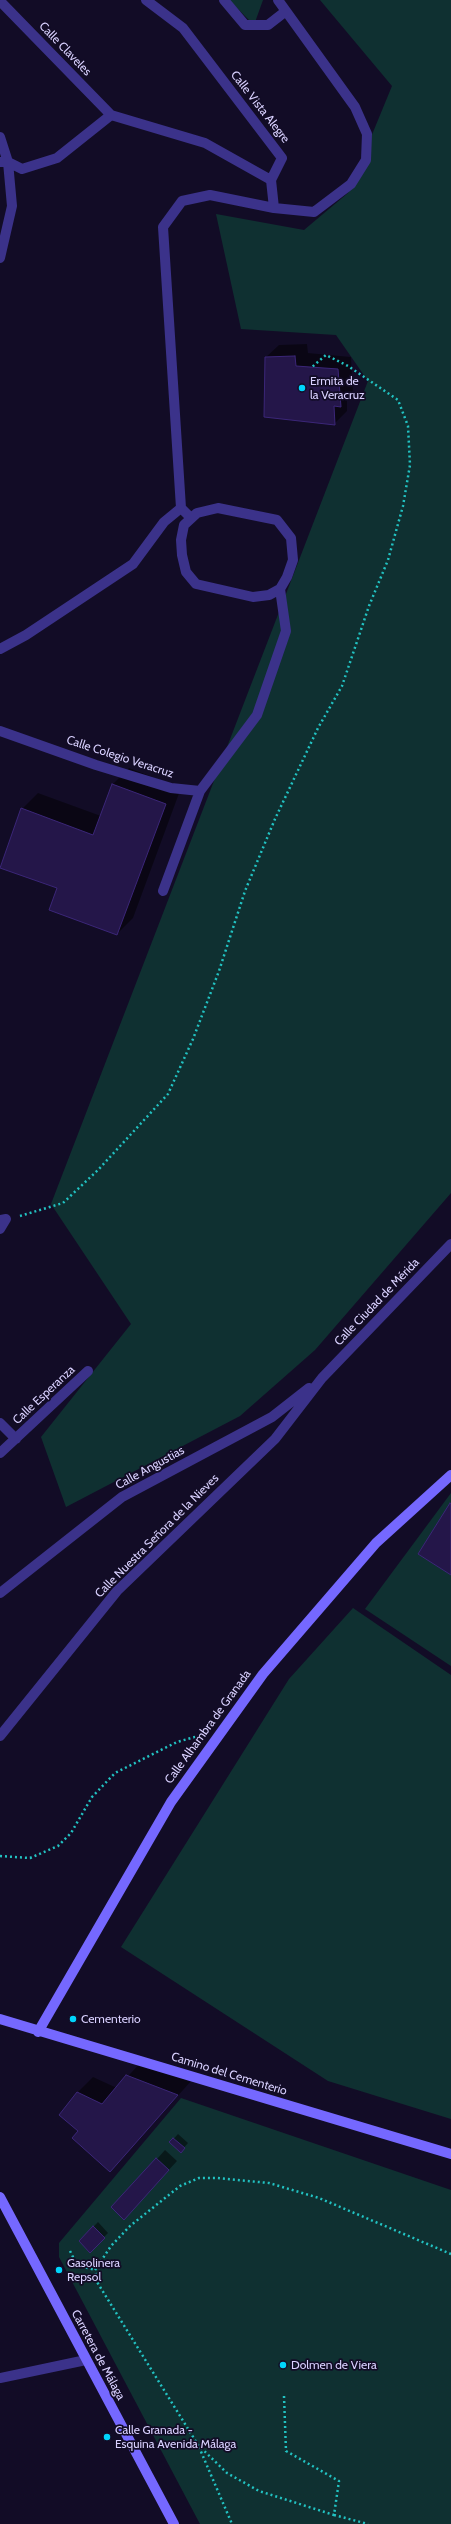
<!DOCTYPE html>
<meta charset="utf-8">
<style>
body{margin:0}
canvas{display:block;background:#120c26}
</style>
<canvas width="451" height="2524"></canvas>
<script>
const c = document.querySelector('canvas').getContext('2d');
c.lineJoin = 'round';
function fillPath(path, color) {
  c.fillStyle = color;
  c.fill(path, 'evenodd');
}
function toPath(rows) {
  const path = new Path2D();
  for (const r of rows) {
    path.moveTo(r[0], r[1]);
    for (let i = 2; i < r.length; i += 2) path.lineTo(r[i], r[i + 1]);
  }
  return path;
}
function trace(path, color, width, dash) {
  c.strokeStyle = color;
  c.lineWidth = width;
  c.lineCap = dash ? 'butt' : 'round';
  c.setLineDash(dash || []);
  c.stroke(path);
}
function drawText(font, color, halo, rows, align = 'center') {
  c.font = font + ' Cabin,sans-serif';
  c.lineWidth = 3.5;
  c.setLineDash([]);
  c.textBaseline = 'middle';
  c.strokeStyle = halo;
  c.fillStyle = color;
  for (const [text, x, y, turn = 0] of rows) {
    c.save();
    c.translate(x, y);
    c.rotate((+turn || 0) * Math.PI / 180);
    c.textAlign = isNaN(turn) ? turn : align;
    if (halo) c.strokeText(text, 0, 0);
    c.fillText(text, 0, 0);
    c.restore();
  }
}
const green = toPath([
 [229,0,263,0,254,25],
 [320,0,451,0,451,1193,315,1350,240,1416,66,1507,41,1437,131,1324,51,1204,368,381,336,335,241,329,216,214,304,230,348,193,392,86],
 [451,1493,451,1666,365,1609],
 [353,1608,451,1675,451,2119,328,2081,121,1947,289,1679],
 [181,2098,451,2190,451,2524,200,2524,59,2257,59,2243]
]);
const shadow = toPath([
 [307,344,308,353,351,357,353,393,347,400,347,411,334,424,266,357,279,345],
 [129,768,181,788,133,918,117,934,58,888,0,867,22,809,38,793,101,816,113,784],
 [143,2060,193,2079,110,2171,80,2130,77,2093,93,2077,117,2088],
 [178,2134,188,2143,181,2151,171,2142],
 [165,2150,177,2161,133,2209,157,2159],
 [98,2222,108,2233,90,2251,80,2241]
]);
const building = toPath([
 [295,356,296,366,338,369,341,407,334,406,335,425,264,417,265,357,295,356],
 [112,784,166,804,117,935,49,910,57,888,0,868,21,808,93,835,112,784],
 [450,1503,451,1504,451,1575,418,1554,450,1503],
 [126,2075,178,2095,110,2172,72,2138,78,2131,59,2115,77,2092,102,2104,126,2075],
 [173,2138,185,2148,181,2153,169,2142,173,2138],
 [156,2158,169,2170,124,2220,111,2207,156,2158],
 [93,2226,105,2238,90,2253,79,2241,93,2226]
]);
const path = toPath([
 [20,1216,63,1203,98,1170,168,1094,193,1039,219,971,245,891,275,819,318,728,342,686,369,606,388,560,403,506,410,465,408,426,398,400,348,366,326,355,312,367],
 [0,1856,30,1858,58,1846,71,1833,92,1797,115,1773,177,1742,202,1735],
 [70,2251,77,2265,95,2270],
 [284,2396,286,2451,339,2481,334,2515,259,2491,227,2473,198,2445,97,2282,95,2270,111,2246,130,2226,180,2186,199,2178,217,2178,269,2183,319,2198,451,2254],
 [199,2447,232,2524],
 [334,2515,368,2524]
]);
const street = toPath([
 [224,0,245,25,268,25,286,11],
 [0,1,111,115],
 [111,115,205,143,271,180,282,158,183,28,146,0],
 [0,137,8,162,12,206,0,258],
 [0,162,8,162,22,169,57,158,111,115],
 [271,180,274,208],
 [191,518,181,508,163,227,182,201,210,195,274,208,314,212,351,184,366,160,367,134,355,107,278,0],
 [0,649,26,635,133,564,164,522,181,508],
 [0,731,96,765,171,788,200,791,163,891],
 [200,791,257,715,286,631,280,589,287,577,293,560,291,538,277,520,218,508,197,513,184,525,181,540,182,555,186,572,196,584,253,597,269,595,280,589],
 [0,1220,6,1219,0,1229],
 [0,1423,16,1439],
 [0,1453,88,1371],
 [0,1593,122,1497,272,1417,309,1388],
 [0,1736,117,1591,275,1439,322,1378,451,1244],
 [0,2378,86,2360]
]);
const secondary = toPath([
 [0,2019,451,2154],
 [38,2032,171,1802,263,1674,376,1543,451,1475],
 [0,2197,174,2524]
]);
const markers = [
 [302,388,4,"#00d5fc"],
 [73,2019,4,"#00d5fc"],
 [59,2270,4,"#00d5fc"],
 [283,2365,4,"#00d5fc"],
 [107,2437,4,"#00d5fc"]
];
const streetNames = [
 ["Calle Claveles",65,49,46],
 ["Calle Vista Alegre",260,107,52],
 ["Calle Colegio Veracruz",120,757,18],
 ["Calle Ciudad de Mérida",377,1302,-46],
 ["Calle Esperanza",44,1395,-43],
 ["Calle Angustias",150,1468,-29],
 ["Calle Nuestra Señora de la Nieves",157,1536,-45],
 ["Calle Alhambra de Granada",208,1727,-54],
 ["Camino del Cementerio",229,2074,17],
 ["Carretera de Málaga",98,2355,62]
];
const poiNames = [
 ["Ermita de",310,381],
 ["la Veracruz",310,395],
 ["Cementerio",81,2019],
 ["Gasolinera",67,2263],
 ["Repsol",67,2277],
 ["Dolmen de Viera",291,2365],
 ["Calle Granada -",115,2430],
 ["Esquina Avenida Málaga",115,2444]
];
fillPath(green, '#0f3031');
fillPath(shadow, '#0007');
fillPath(building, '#241649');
trace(building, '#3b2678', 1);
trace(path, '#22c2c2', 2.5, [2, 3]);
trace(street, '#3b328a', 10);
trace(secondary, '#7568ff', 10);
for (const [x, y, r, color] of markers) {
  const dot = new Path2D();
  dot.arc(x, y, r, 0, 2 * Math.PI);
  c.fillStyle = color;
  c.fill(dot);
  trace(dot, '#120c26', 1.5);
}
drawText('12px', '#d9d1ff', '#120c26', streetNames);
drawText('12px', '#d9d1ff', '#120c26', poiNames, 'left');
</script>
